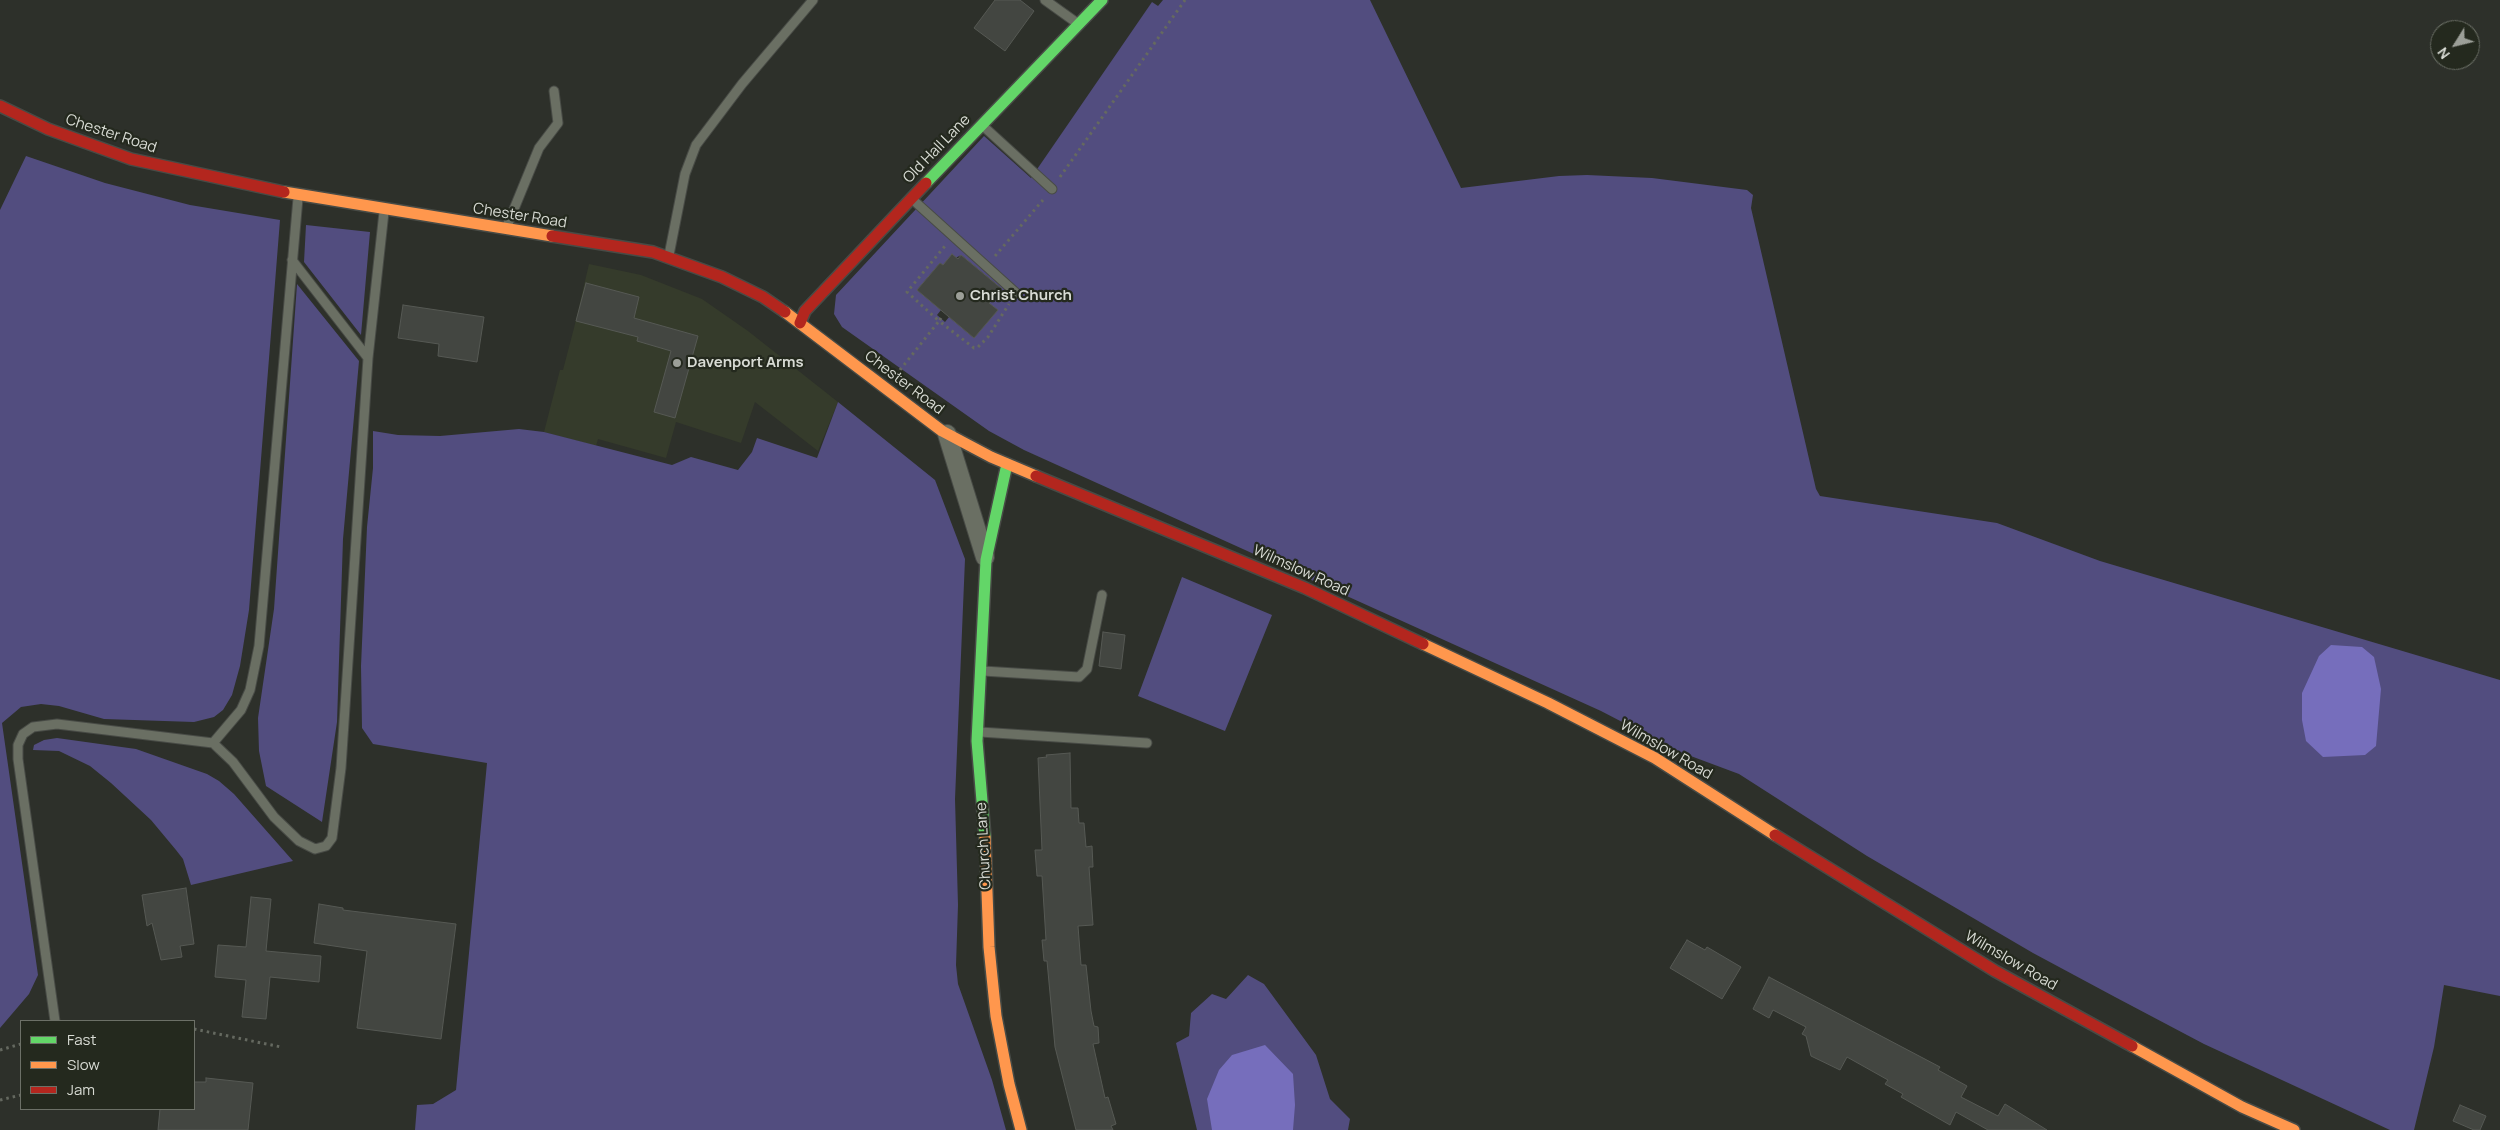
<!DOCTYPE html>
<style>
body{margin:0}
#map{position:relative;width:2500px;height:1130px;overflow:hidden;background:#2d302a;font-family:Manrope,sans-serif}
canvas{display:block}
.legend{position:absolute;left:20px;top:1020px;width:175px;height:90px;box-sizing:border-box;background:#24291e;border:1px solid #6c7067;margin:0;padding:6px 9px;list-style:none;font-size:15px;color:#d8dbd4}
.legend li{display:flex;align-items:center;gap:10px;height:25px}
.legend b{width:25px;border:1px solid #6c7067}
.north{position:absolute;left:2430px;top:20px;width:50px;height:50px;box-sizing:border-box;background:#24291e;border:1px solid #6c7067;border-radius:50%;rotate:234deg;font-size:14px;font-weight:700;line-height:20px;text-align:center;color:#d8dbd4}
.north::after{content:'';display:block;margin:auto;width:18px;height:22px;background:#9c9f98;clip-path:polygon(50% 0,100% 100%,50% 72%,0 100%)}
</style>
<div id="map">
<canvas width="2500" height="1130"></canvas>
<ul class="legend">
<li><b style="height:6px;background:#63d668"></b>Fast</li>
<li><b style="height:6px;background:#ff974d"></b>Slow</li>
<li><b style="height:6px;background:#b3261e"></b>Jam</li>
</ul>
<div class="north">N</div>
</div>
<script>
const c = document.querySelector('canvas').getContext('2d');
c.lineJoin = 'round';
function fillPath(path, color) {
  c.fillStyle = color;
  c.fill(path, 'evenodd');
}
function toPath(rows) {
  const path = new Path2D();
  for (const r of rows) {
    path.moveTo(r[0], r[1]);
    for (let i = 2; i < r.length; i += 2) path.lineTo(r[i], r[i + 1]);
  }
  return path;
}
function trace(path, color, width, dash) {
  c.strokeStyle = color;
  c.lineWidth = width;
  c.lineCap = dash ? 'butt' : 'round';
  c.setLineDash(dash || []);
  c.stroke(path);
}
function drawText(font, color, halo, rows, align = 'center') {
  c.font = font + ' Manrope,sans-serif';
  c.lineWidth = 4.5;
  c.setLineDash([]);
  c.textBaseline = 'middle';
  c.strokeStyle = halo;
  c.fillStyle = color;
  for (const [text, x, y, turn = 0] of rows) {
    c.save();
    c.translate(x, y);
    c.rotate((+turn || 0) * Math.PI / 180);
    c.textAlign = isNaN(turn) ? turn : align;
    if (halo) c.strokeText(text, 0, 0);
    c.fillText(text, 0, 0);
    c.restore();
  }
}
const built = toPath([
 [589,264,641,275,702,299,748,331,838,402,818,451,755,402,741,443,676,422,666,458,598,439,596,446,544,432,560,370,563,370,574,328]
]);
const green = toPath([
 [1163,0,1370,0,1461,188,1559,176,1587,175,1652,178,1747,190,1753,195,1751,208,1816,489,1820,496,1997,523,2100,561,2500,680,2500,996,2444,985,2434,1047,2414,1130,2390,1130,2204,1044,2115,997,2033,953,1867,856,1739,774,1680,752,1601,711,1024,450,989,431,842,327,834,314,836,295,984,136,1031,178,1152,2,1158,6],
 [961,255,1001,288,989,303,997,310,974,338,949,317,945,322,937,315,941,310,917,290,940,263,943,265],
 [26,156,105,183,190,205,280,220,249,610,240,666,232,695,223,710,214,717,194,722,104,719,59,706,41,704,21,707,2,723,38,975,29,994,0,1028,0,210],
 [306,225,370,232,361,335,304,262],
 [297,284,359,361,343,539,337,722,322,822,266,786,259,751,258,718,274,609],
 [838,402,935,480,965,559,955,799,958,905,956,965,958,984,992,1080,1006,1130,415,1130,417,1105,433,1104,456,1090,487,763,373,744,362,728,361,666,367,527,373,468,373,431,398,435,440,436,519,429,544,432,672,465,691,457,738,470,752,452,757,438,817,458],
 [1182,577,1272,615,1225,731,1138,696],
 [57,738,136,749,207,774,219,781,234,794,293,861,191,885,183,859,176,850,151,820,111,783,90,766,59,751,33,750,34,745,44,740],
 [1248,975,1264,984,1316,1055,1330,1099,1350,1119,1348,1130,1197,1130,1176,1043,1189,1036,1191,1013,1212,994,1226,999]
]);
const water = toPath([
 [2331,645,2362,647,2374,657,2381,689,2376,746,2365,755,2323,757,2306,741,2302,720,2302,693,2319,656],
 [1265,1045,1293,1074,1295,1105,1293,1130,1212,1130,1207,1099,1219,1070,1232,1055]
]);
const building = toPath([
 [995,0,1020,0,1034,11,1005,51,974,28,995,0],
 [952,254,958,259,961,255,1002,289,989,303,998,310,974,338,917,290,940,263,943,265,952,254],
 [586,283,639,297,634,318,698,336,675,418,654,412,671,351,637,341,638,337,576,321,586,283],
 [403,305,484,317,477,362,438,356,439,344,398,338,403,305],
 [1103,632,1125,635,1121,669,1099,666,1103,632],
 [1070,753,1071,808,1078,808,1079,823,1084,823,1086,847,1092,846,1093,867,1089,867,1093,925,1078,926,1081,965,1086,965,1091,1011,1094,1026,1098,1027,1099,1043,1093,1044,1105,1098,1108,1097,1116,1124,1111,1126,1113,1130,1076,1130,1055,1047,1047,961,1044,961,1042,940,1046,940,1042,876,1037,876,1035,850,1042,850,1038,758,1047,757,1046,755,1070,753],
 [186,888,194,944,180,946,182,957,161,960,152,923,147,926,142,895,186,888],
 [251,897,271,899,266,951,321,956,319,982,270,977,266,1019,242,1017,246,980,215,977,218,945,246,947,251,897],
 [319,904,343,908,343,910,456,924,441,1039,357,1028,367,951,314,943,319,904],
 [1687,940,1705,950,1707,947,1741,967,1722,999,1670,968,1687,940],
 [1769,977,1940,1067,1938,1070,1967,1086,1961,1097,1998,1116,2005,1104,2047,1130,1988,1130,1956,1112,1950,1125,1901,1097,1903,1094,1885,1084,1888,1080,1847,1057,1840,1070,1811,1056,1806,1036,1802,1034,1806,1027,1773,1010,1769,1018,1753,1009,1769,977],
 [206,1078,253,1083,248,1130,158,1130,160,1109,194,1109,194,1082,206,1082,206,1078],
 [2460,1105,2486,1116,2480,1130,2474,1130,2453,1121,2460,1105]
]);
const path = toPath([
 [1060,177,1185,0],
 [995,256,1043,200],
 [941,318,939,321,974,348,978,347,988,337,1009,304],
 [900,370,939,321,907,292,945,246],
 [194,1029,281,1047],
 [0,1050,21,1044],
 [0,1100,21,1095]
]);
const lane = toPath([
 [1045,0,1077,23],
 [982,125,1052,189],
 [912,199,1016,293],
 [507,226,539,148,558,123,554,91],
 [669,255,685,174,696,145,742,84,813,0],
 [368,358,384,212],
 [983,671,1079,677,1087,669,1102,595],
 [980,732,1147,743],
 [213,743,241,710,250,690,259,646,298,198],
 [55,1021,18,759,18,745,23,734,33,727,57,724,213,743,233,762,274,817,299,841,315,849,326,846,332,838,341,768,368,358,292,260]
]);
const street = toPath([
 [947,434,985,557]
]);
const fast = toPath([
 [926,183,1102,0],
 [985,837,977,741,986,560,1007,464]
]);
const slow = toPath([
 [284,192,552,236],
 [785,312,942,431,991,457,1036,476],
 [1423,644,1548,703,1655,758,1775,835],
 [985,837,989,947,996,1016,1009,1084,1021,1130],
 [2132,1046,2242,1107,2294,1130]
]);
const jam = toPath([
 [0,106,48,129,131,159,284,192],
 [552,236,653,252,722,277,763,297,785,312],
 [800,323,805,311,926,183],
 [1036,476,1305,588,1423,644],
 [1775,835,1995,971,2132,1046]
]);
const markers = [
 [960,296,5,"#9c9f98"],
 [677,363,5,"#9c9f98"]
];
const streetNames = [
 ["Chester Road",111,134,18],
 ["Old Hall Lane",937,149,-46],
 ["Chester Road",520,216,9],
 ["Chester Road",904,383,37],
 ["Wilmslow Road",1301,571,24],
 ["Wilmslow Road",1666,750,30],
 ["Church Lane",984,846,-93],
 ["Wilmslow Road",2011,961,30]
];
const poiNames = [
 ["Christ Church",970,296],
 ["Davenport Arms",687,363]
];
fillPath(built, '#353b2b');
fillPath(green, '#524d7f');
fillPath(water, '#766ebc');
fillPath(building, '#434641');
trace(building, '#565954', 1);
trace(lane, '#484b46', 11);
trace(street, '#484b46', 20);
trace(fast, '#484b46', 14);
trace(slow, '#484b46', 14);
trace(jam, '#484b46', 14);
trace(path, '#656960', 3, [2.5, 4]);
trace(lane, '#6a6f63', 9);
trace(street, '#6a6f63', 18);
trace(fast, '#63d668', 11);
trace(slow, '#ff974d', 11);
trace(jam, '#b3261e', 11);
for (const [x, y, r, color] of markers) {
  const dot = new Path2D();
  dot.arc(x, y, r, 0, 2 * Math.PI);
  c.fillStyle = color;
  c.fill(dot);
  trace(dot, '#24291e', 2);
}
drawText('15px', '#d8dbd4', '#24291e', streetNames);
drawText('bold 15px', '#d8dbd4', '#24291e', poiNames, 'left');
</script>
